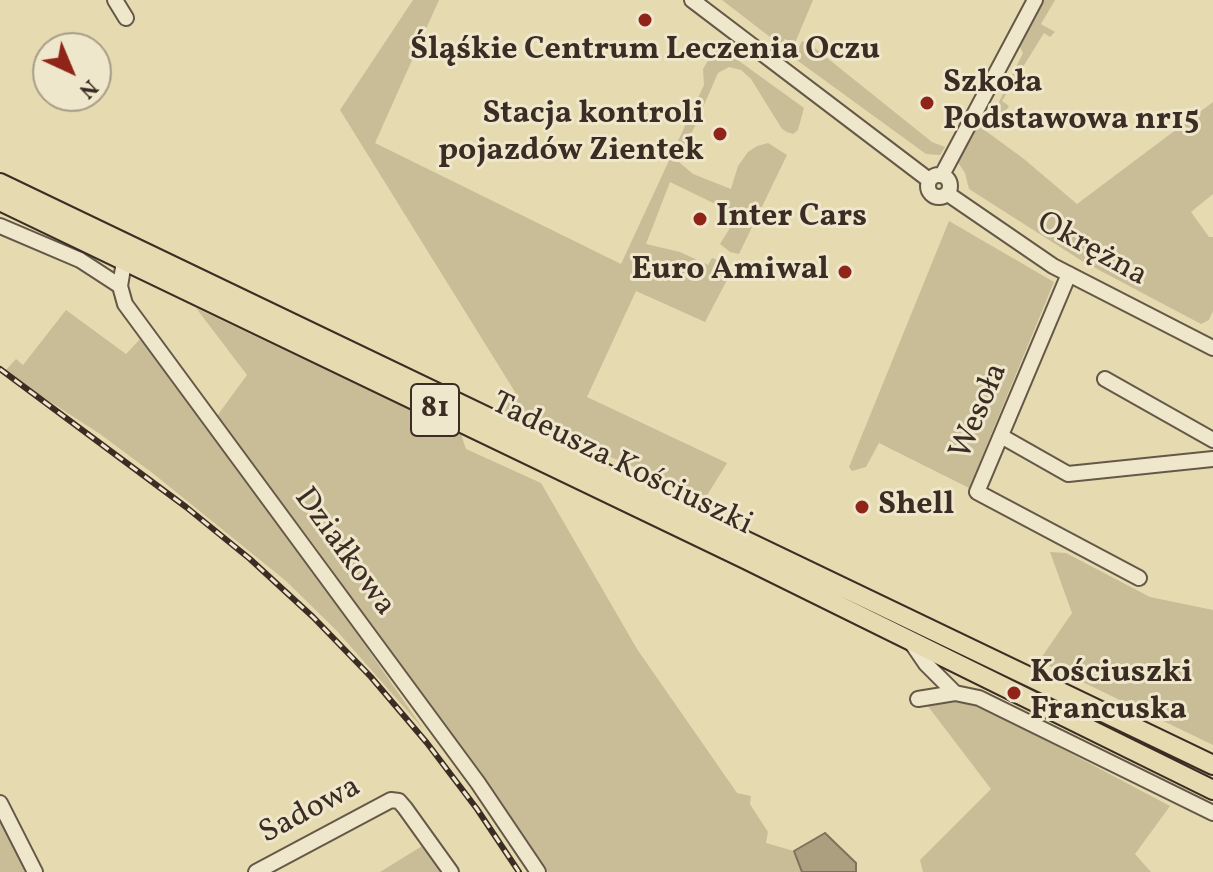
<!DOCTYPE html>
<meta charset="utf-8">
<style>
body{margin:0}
#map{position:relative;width:1213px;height:872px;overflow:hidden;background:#e6dab0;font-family:Vollkorn,serif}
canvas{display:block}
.north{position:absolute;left:32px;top:32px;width:80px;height:80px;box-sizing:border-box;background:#efe7cc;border:2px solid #a79d89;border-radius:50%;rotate:136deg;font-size:22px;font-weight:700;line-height:32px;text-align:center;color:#3b2d24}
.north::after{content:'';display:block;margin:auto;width:28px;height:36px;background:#8f2418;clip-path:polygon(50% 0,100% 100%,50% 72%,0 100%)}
</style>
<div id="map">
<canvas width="1213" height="872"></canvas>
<div class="north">N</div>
</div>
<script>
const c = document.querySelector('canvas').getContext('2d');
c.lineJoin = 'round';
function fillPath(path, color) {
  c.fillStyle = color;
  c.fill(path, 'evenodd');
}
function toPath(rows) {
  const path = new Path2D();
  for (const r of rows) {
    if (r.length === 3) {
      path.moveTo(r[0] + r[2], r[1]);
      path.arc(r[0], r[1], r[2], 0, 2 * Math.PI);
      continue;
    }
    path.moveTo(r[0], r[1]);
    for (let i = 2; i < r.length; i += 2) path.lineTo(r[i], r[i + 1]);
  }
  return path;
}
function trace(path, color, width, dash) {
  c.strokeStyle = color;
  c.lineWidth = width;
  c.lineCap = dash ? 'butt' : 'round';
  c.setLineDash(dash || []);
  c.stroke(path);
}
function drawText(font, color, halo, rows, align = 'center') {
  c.font = font + ' Vollkorn,serif';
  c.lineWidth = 6;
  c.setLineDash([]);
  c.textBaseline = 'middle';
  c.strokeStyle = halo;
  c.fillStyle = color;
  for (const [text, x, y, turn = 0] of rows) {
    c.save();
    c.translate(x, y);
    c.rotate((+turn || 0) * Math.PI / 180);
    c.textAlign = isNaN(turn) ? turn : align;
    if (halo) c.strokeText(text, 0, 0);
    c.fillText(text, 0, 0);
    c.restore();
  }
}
const green = toPath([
 [413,0,439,0,375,143,621,264,704,85,703,69,717,45,804,108,798,130,793,134,787,132,782,129,751,79,741,70,729,67,718,73,679,162,693,174,731,189,738,166,748,152,757,146,768,143,787,155,739,254,730,252,720,244,738,215,670,182,646,244,680,252,708,265,712,258,728,263,731,270,728,278,705,322,636,291,587,397,727,463,706,497,498,410,515,392,340,110],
 [722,0,813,0,795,43,784,39,783,47],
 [1043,0,1055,0,1041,24,1055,32,1050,37,1044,33,1002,101,1009,106,1002,116,995,117,997,106,1023,53,1019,45],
 [802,41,811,45,932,142,945,147,940,155,926,154,794,58],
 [1213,102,1213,194,1191,212,1209,237,1213,237,1213,311,1209,320,1201,324,1082,261,969,189,965,173,957,161,975,127,979,126,1024,159,1077,204],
 [949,221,1054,282,969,488,879,443,866,467,852,471,849,467],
 [196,308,461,434,466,449,541,483,637,649,737,793,751,796,750,804,768,832,766,843,794,851,802,872,548,872,314,545,217,416,247,375],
 [66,310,126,354,141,338,293,541,424,730,337,631,286,581,155,475,100,434,4,372,16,359,23,365],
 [1050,552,1066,553,1150,597,1213,610,1213,745,1039,661,1072,613],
 [968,699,1170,806,1135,854,1151,872,923,872,920,860,991,789,927,705],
 [0,811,30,872,0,872],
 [427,843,449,872,380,872]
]);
const water = toPath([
 [825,833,856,863,856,872,802,872,794,851,825,833]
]);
const minor = toPath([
 [115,0,126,18],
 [692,0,929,180],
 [939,186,11],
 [942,175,1035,0],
 [948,194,1053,266,1213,348],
 [0,226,80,260,120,286],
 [124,262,120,286,125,304,478,783,538,872],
 [1069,274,977,492,1139,578],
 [1105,379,1213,440],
 [1001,436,1068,474,1213,459],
 [911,642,926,664,955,693],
 [918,699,955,693,979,698,1213,813],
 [0,803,35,872],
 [256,872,391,800,399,801,405,808,451,872]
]);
const major = toPath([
 [0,183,1213,765],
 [0,201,745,559,1213,790]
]);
const rail = toPath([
 [0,369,186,507,250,559,313,617,371,677,427,743,477,809,519,872]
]);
const markers = [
 [645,20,8,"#8f2418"],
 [927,103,8,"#8f2418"],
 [720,134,8,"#8f2418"],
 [700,219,8,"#8f2418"],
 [845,272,8,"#8f2418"],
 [862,507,8,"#8f2418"],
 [1014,693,8,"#8f2418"]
];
const shields = [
 [435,410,48]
];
const shieldNames = [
 ["81",435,410]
];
const poiNames = [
 ["Śląśkie Centrum Leczenia Oczu",645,52,"center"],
 ["Szkoła",943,85],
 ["Podstawowa nr15",943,122],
 ["Stacja kontroli",704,116,"right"],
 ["pojazdów Zientek",704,153,"right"],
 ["Inter Cars",716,219],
 ["Euro Amiwal",829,272,"right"],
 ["Shell",878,507],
 ["Kościuszki",1030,675],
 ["Francuska",1030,712]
];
const streetNames = [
 ["Okrężna",1091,251,29],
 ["Wesoła",981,412,-67],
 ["Tadeusza Kościuszki",621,466,26],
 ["Działkowa",343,553,54],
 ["Sadowa",311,812,-28]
];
fillPath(green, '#c9bd98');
fillPath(water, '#ac9f80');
trace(water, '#7f715b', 2);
trace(minor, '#665847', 18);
trace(major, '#3b2d24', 22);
trace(minor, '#efe7cc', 14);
trace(major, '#e6dab0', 18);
trace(rail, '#3b2d24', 6);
trace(rail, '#efe7cc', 3, [9]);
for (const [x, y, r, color] of markers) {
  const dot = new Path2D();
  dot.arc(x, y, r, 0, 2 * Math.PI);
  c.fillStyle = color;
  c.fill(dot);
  trace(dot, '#efe7cc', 3);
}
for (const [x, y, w] of shields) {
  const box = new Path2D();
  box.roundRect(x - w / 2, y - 26, w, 52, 6);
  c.fillStyle = '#efe7cc';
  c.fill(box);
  trace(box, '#3b2d24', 2);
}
drawText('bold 30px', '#3b2d24', null, shieldNames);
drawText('bold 32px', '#3b2d24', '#efe7cc', poiNames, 'left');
drawText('32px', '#3b2d24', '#efe7cc', streetNames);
</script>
